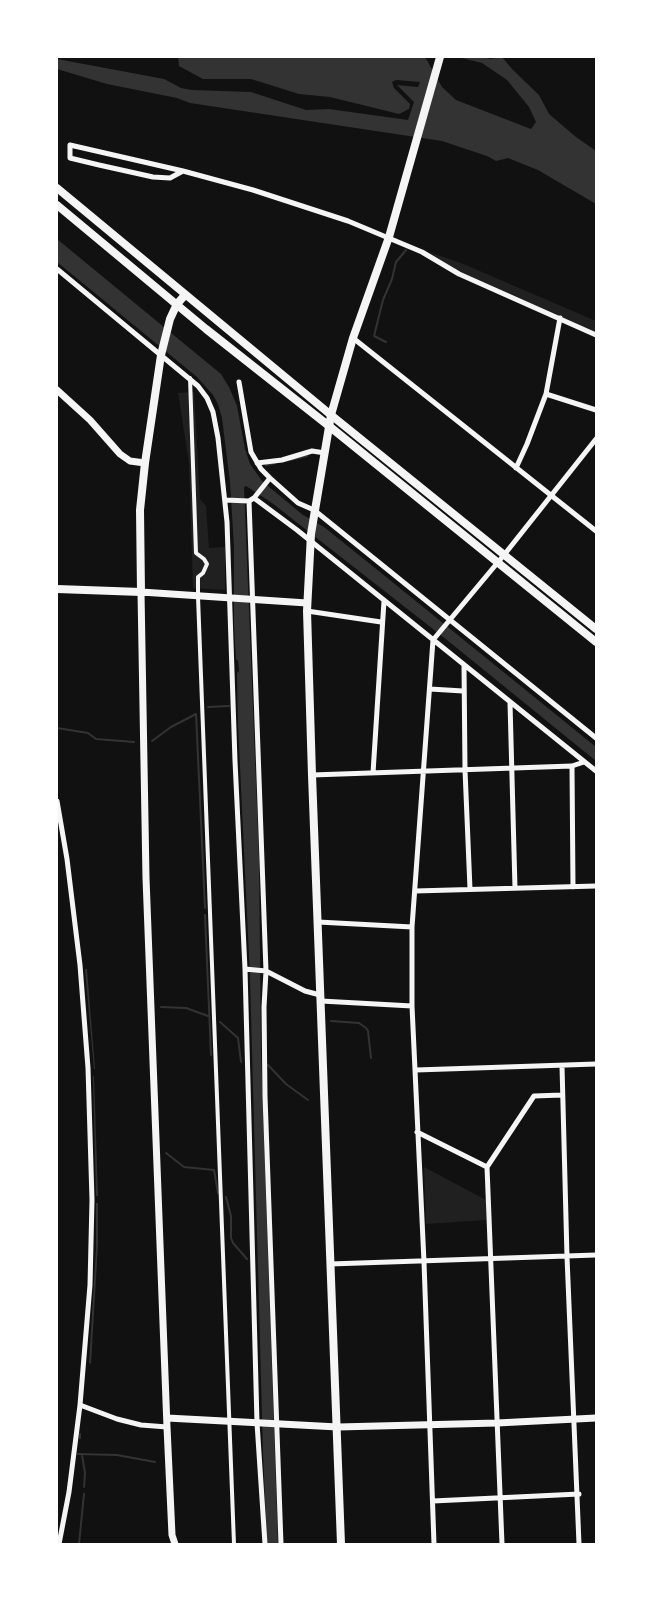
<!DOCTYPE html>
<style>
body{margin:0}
#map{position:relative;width:653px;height:1601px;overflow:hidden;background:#111;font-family:Commissioner,sans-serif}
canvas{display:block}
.frame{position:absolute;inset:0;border:58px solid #fff;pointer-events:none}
</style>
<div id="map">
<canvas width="653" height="1601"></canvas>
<div class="frame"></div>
</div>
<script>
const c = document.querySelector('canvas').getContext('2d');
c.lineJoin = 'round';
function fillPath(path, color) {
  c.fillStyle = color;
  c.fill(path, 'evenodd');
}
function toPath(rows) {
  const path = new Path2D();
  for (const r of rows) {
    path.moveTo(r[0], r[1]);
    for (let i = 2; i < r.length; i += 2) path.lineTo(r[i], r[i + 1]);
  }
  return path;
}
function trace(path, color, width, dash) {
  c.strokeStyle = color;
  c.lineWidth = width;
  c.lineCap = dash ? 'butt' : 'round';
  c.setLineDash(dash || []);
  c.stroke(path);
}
const green = toPath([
 [429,252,461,263,596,321,596,333,460,273],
 [194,392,200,499,206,506,209,548,225,547,225,590,193,588,189,463,178,393],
 [424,1167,486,1200,486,1220,426,1224]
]);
const water = toPath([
 [178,57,425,57,442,87,456,100,531,129,536,122,529,107,507,80,482,63,458,57,485,57,490,59,502,57,512,69,539,95,549,114,576,137,596,151,596,204,538,170,508,158,496,161,487,156,442,141,190,103,177,98,107,84,57,69,57,59,164,79,181,88,192,90,251,92,306,110,329,109,408,120,414,102,397,85,418,87,420,82,396,80,392,82,394,88,410,104,409,109,399,114,330,97,299,94,251,79,203,79,179,66],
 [57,239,221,374,229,387,237,406,245,449,250,464,262,481,303,515,324,527,375,568,596,747,596,761,447,640,272,503,246,486,244,487,259,857,261,1052,278,1544,267,1544,263,1453,250,977,238,724,237,673,239,671,238,661,236,659,234,625,234,546,230,482,222,418,218,404,213,395,197,377,57,262],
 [85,969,87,969,95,1069,94,1069],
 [93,1076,94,1076,98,1196,96,1196],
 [96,1203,98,1203,98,1244,91,1364,89,1363,96,1249]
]);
const stream = toPath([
 [386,342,374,336,383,300,392,279,396,262,406,250],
 [290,460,307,456],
 [266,465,275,463],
 [208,707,229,706],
 [57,728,88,733,96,739,134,742],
 [152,741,171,727,196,714,205,908],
 [205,915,211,1055],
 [161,1007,186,1008,208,1016],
 [331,1021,359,1023,366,1028,368,1031,371,1058],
 [220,1022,238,1038,241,1062],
 [268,1065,286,1084,308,1100],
 [166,1153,184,1167,214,1170,218,1193],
 [226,1197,231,1216,231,1238,233,1243,247,1259],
 [80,1438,80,1434],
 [78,1454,117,1455,155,1462],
 [82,1455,85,1473,84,1487],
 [79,1544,84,1494]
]);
const pedestrian = toPath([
 [190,378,196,553,204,559,207,564,203,573,198,577,198,597,234,1544]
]);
const minor = toPath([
 [183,171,170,178,153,177,99,165,70,158,70,145,183,171,253,190,348,221,422,252,459,274,596,335],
 [57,269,198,386,207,398,213,412,218,438,227,522,235,761,245,969,257,1423,265,1544],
 [353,338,596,531],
 [239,382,251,452,261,469,270,478,298,503,314,510,596,738],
 [546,394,596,410],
 [257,463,282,460,312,451,325,453],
 [516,468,527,444,546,394,560,318],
 [254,498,270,478],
 [225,500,249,501],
 [307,611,381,622],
 [464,665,465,770,470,889],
 [430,689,463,691],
 [510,703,515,888],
 [572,766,573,887],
 [373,773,384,601],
 [312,775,572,766,584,762],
 [57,801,67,859,80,965,88,1068,92,1200,90,1285,80,1405,69,1492,59,1544],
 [415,891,596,886],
 [318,922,412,927],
 [245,969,266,971,305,991,320,995],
 [321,1001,412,1006],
 [562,1066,567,1257,579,1544],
 [416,1070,596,1064],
 [417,1132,487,1167],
 [330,1264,596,1255],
 [80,1405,117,1419,141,1425,167,1427],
 [433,1501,579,1494],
 [281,1544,265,1096,264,1007,266,971,249,501,254,498,297,530,596,771],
 [434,1544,424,1262,412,1006,412,927,433,640,504,555,596,439],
 [502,1544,487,1167,534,1096,562,1095]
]);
const tertiary = toPath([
 [57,390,90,420,120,454,130,461,145,463],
 [167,1418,338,1427,497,1423,596,1418],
 [175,1544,172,1535,167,1427,146,878,141,592,307,603]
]);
const secondary = toPath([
 [57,589,141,592,140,510,145,463,161,355,170,319,177,304,185,295]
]);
const primary = toPath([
 [341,1544,312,775,307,611,311,534,331,415,353,338,389,237,440,57]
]);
const trunk = toPath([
 [57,188,331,415,596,629],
 [57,205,206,329,329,426,596,642]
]);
fillPath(green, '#202020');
fillPath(water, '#333');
trace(stream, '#333', 2);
trace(pedestrian, '#f5f5f5', 4);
trace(minor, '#f5f5f5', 5);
trace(tertiary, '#f5f5f5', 7);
trace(secondary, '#f5f5f5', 8);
trace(primary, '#f5f5f5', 8);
trace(trunk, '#f5f5f5', 8);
</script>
